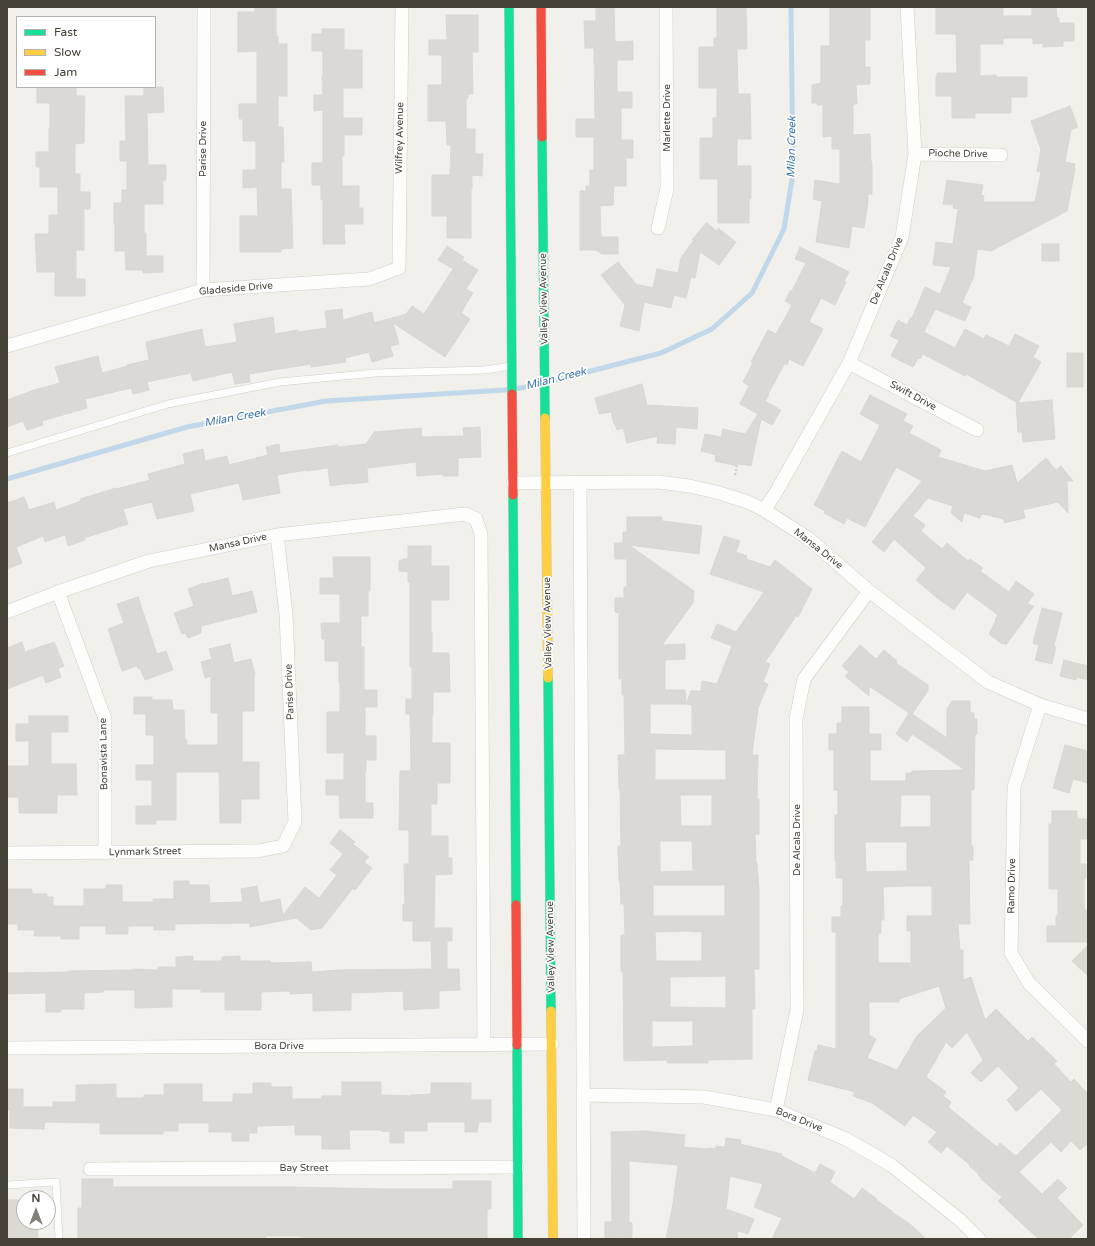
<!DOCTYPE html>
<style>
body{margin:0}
#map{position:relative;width:1095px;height:1246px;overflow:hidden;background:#f1f0eb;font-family:"Varela Round",sans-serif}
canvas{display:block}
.frame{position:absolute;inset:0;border:8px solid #464238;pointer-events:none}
.legend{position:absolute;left:16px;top:16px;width:140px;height:72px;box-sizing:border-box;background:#fff;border:1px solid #b5b3af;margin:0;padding:5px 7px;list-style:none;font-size:12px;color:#464238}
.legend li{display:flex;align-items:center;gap:8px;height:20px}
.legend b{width:20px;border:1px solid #b5b3af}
.north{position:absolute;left:16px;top:1190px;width:40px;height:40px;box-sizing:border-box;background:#fff;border:1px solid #b5b3af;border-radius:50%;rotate:0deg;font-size:11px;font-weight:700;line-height:16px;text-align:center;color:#464238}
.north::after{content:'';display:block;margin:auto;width:14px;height:18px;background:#827f77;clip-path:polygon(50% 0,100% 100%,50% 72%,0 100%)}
</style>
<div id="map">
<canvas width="1095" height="1246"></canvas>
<div class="frame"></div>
<ul class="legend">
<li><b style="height:5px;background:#16e098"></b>Fast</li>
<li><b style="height:5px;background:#ffcf43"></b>Slow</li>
<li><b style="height:5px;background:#f24e42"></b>Jam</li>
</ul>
<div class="north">N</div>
</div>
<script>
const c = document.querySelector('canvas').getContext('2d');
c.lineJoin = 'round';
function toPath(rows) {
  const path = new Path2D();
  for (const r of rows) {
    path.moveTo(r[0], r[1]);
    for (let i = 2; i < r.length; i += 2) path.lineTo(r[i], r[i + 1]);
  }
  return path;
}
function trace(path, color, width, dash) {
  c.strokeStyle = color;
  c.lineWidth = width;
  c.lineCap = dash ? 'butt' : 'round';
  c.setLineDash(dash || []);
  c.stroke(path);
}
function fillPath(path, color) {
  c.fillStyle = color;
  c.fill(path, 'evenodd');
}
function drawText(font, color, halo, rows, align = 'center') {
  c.font = font + ' "Varela Round",sans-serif';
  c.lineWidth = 3.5;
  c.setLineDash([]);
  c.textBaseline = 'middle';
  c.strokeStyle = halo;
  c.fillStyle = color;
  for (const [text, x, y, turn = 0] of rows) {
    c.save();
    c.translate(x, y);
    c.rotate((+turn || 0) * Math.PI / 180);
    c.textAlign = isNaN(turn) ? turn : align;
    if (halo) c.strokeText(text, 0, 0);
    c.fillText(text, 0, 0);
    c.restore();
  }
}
const stream = toPath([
 [548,382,661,353,712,329,752,293,784,229,793,173,791,7],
 [7,479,187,427,326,401,505,390,527,387,540,384]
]);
const building = toPath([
 [255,7,276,7,276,36,278,36,278,44,287,44,287,96,278,96,278,127,283,127,284,162,281,162,281,189,291,189,293,248,281,249,281,252,240,252,240,216,258,216,257,187,243,188,243,170,256,170,256,141,243,141,243,119,239,119,239,104,257,104,257,51,238,52,238,12,255,12,255,7],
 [596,7,614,7,615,42,633,41,633,60,617,60,617,92,632,92,632,108,621,108,621,140,633,140,633,158,626,158,626,186,614,186,613,205,600,206,601,237,618,237,618,254,601,254,601,252,598,252,598,250,580,250,580,191,586,191,586,186,590,186,590,170,594,170,594,137,576,137,576,119,595,119,594,48,585,48,584,21,596,21,596,7],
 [717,7,746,7,747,49,737,49,738,94,750,94,751,139,737,139,737,166,751,166,751,199,749,199,749,223,718,223,718,179,700,179,700,138,713,138,713,118,717,118,717,88,699,88,699,47,714,47,714,38,717,38,717,7],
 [830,7,870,7,870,40,865,40,865,67,870,67,870,84,856,85,857,104,853,104,853,135,870,134,871,162,872,162,872,194,868,194,868,202,864,228,852,226,849,248,816,242,822,201,813,199,815,180,840,184,840,149,832,149,832,136,823,137,823,105,817,105,817,103,812,103,812,85,821,83,821,46,830,46,830,7],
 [936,7,1003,7,1003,16,1032,16,1032,7,1056,7,1057,18,1059,18,1059,23,1074,23,1074,41,1063,41,1063,46,1043,47,1043,43,1033,44,1033,38,1003,38,1003,44,980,44,980,76,996,75,996,77,1027,77,1027,97,1011,97,1011,113,975,113,975,118,952,118,952,96,936,96,936,77,937,77,937,73,957,73,956,34,936,34,936,7],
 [446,15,478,15,478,52,472,52,473,94,468,94,468,98,466,98,466,129,475,129,475,154,483,154,482,176,472,175,472,189,471,189,471,238,447,238,447,216,432,216,432,175,450,175,451,145,447,145,446,121,428,121,428,85,442,85,442,55,429,55,429,40,447,40,446,15],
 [322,29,344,29,344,50,362,50,362,88,343,88,343,118,362,118,362,135,344,135,344,156,342,156,342,186,359,186,359,208,363,208,363,224,344,224,345,244,323,244,323,200,321,200,321,185,312,185,312,163,323,163,323,110,314,111,314,95,323,95,322,76,323,76,323,51,312,51,312,34,322,34,322,29],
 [37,87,76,87,76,96,85,96,84,143,75,144,75,174,80,174,80,192,90,192,90,209,84,209,84,250,76,250,76,279,85,279,85,296,55,296,55,272,37,272,35,234,49,234,49,215,58,215,58,187,40,187,40,167,36,167,36,152,49,152,49,128,50,128,50,103,37,103,37,87],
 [144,87,163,87,164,112,147,113,148,165,166,165,166,180,163,180,163,204,144,204,144,233,146,233,146,256,163,256,163,272,143,273,143,270,126,270,125,251,115,251,115,223,114,223,114,203,122,203,122,190,127,190,127,161,120,161,120,141,126,141,125,96,144,96,144,87],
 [1070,106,1078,127,1071,130,1065,162,1075,164,1074,169,1075,169,1067,211,991,251,977,249,974,276,962,303,971,307,965,321,935,309,924,332,955,348,965,329,984,339,986,335,1009,346,1015,334,1039,346,1033,357,1041,362,1018,403,966,374,965,376,923,354,920,359,918,358,913,367,891,356,899,340,890,336,898,320,907,325,911,317,912,318,925,287,940,294,951,267,933,265,936,242,953,244,958,209,953,208,954,205,943,204,947,180,983,185,981,195,984,196,983,202,1035,202,1041,172,1037,171,1041,150,1031,121,1070,106],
 [706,223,706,224,707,223,718,232,718,228,736,242,719,265,700,252,695,278,691,277,686,298,674,295,671,308,644,302,639,331,620,326,625,305,601,275,618,262,636,284,653,288,657,269,678,273,681,258,694,240,692,240,706,223],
 [1042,244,1059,244,1059,261,1042,261,1042,244],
 [447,246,464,257,462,260,478,270,466,289,473,293,461,313,470,319,445,357,393,323,399,344,390,346,393,356,372,362,369,352,345,358,346,362,311,367,311,364,249,374,250,382,235,384,232,372,193,381,191,373,176,376,147,382,149,390,133,394,131,388,85,399,87,408,42,421,43,425,27,430,23,421,7,427,7,400,34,390,60,383,55,367,98,356,102,373,127,366,127,365,149,360,146,342,202,329,205,347,237,342,234,324,273,317,275,334,298,330,298,332,327,328,325,311,342,309,343,320,372,312,374,323,406,314,412,306,424,314,453,269,438,260,447,246],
 [800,247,849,272,844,281,846,282,835,305,821,298,809,322,823,329,803,366,789,359,787,365,785,363,768,394,769,394,765,401,781,410,772,425,761,419,751,466,742,464,742,465,737,464,737,466,715,461,716,455,701,451,705,434,721,437,723,429,745,434,758,414,740,404,749,386,743,382,753,363,751,362,768,330,776,334,792,305,785,301,791,290,792,291,806,263,795,259,800,247],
 [1067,353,1083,353,1083,387,1067,387,1067,353],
 [642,384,647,405,698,408,697,429,676,427,675,444,657,443,658,436,627,443,623,428,617,430,615,424,614,424,611,412,599,414,595,398,642,384],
 [870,395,907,414,903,421,913,426,909,433,941,450,938,457,985,471,1012,465,1017,483,1046,458,1056,470,1061,466,1073,481,1067,481,1068,513,1058,502,1023,510,1025,518,1004,523,1004,519,983,514,982,515,981,514,980,518,964,513,962,522,951,513,953,506,928,498,913,516,925,525,921,531,942,549,947,543,968,561,970,559,983,568,980,571,1009,592,1016,581,1034,594,1027,604,1034,606,1006,645,1003,643,1002,644,989,634,996,620,995,619,998,615,967,592,954,610,936,597,916,580,926,568,894,539,884,552,872,542,922,481,896,467,865,527,847,518,844,524,824,513,825,511,814,505,842,451,861,462,873,439,880,425,860,414,870,395],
 [1052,400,1055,439,1023,442,1022,432,1018,432,1016,403,1052,400],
 [480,427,481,457,458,458,458,476,443,476,443,474,417,476,416,462,367,468,368,482,352,484,352,483,330,486,328,468,307,471,307,470,277,475,280,493,243,500,239,483,190,494,194,511,157,519,152,502,123,509,128,524,84,538,85,540,68,546,65,535,45,542,43,536,16,547,22,563,7,569,7,503,24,497,29,510,54,502,56,510,81,501,80,499,116,488,116,489,150,480,148,474,185,464,183,454,203,449,205,461,227,456,229,465,268,455,266,447,279,444,280,453,338,445,338,447,366,444,374,432,421,428,422,437,464,436,463,428,480,427],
 [627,517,662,517,662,521,702,526,699,554,629,545,694,591,693,603,662,645,685,644,685,659,665,660,665,690,685,690,686,704,650,704,650,734,692,735,692,705,686,704,691,691,701,691,702,681,717,684,732,646,711,638,717,624,736,632,764,592,710,574,724,536,740,541,736,552,747,556,746,559,770,567,775,560,812,589,798,617,796,616,765,662,770,664,763,682,768,684,758,708,752,755,758,755,757,799,759,799,759,834,755,834,756,863,757,863,759,889,759,969,754,969,755,1009,752,1009,752,1059,708,1060,708,1063,667,1063,667,1060,624,1061,623,972,621,972,621,935,625,935,624,904,621,904,620,881,619,881,618,846,621,846,620,790,619,790,618,755,625,755,624,695,622,695,622,679,619,679,619,613,615,612,615,598,624,598,624,587,627,587,627,559,615,559,614,543,623,543,623,532,627,532,627,517],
 [655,749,726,750,726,780,655,780,655,749],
 [680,795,712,795,712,826,681,826,680,795],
 [660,841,692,841,693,871,660,872,660,841],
 [653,885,725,885,725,916,653,916,653,885],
 [688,931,702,932,702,961,656,961,655,932,688,931],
 [726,976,726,1008,670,1007,670,977,726,976],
 [652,1021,693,1021,693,1046,652,1047,652,1021],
 [408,546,431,546,431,566,449,566,449,600,431,600,431,632,432,632,432,653,449,653,450,692,433,692,433,715,432,715,432,743,450,743,450,783,437,783,437,804,431,804,431,836,448,836,448,858,452,858,452,874,435,875,434,928,452,928,452,941,447,941,447,969,459,969,460,990,439,991,439,1008,404,1010,403,991,351,993,351,1010,313,1011,313,993,290,994,290,991,261,992,261,1010,225,1010,225,992,201,992,201,989,172,989,172,1007,135,1008,135,990,103,990,103,992,84,993,84,1009,61,1009,61,1012,46,1012,46,993,7,994,7,973,68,972,68,971,133,970,133,969,158,970,158,967,176,967,176,957,193,956,193,961,222,961,222,957,240,956,240,961,270,961,270,963,311,962,312,972,338,970,432,969,431,941,413,941,413,921,403,921,403,904,405,904,404,864,409,864,409,830,399,830,400,771,410,771,411,769,410,714,406,714,406,699,412,699,412,667,410,667,410,582,408,582,408,572,399,571,399,561,408,558,408,546],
 [333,557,370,557,370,591,368,591,368,616,361,616,361,647,364,647,364,690,377,690,377,707,365,707,365,736,376,736,376,760,366,760,366,771,365,771,365,803,373,803,373,818,340,818,339,795,326,795,326,780,344,780,344,753,327,753,327,712,340,712,340,682,339,682,339,661,325,661,325,639,322,639,321,623,340,623,340,594,320,594,320,578,334,578,333,557],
 [228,578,232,596,252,591,257,612,201,626,201,633,188,638,185,633,182,634,174,613,194,606,188,589,204,583,204,584,228,578],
 [138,597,157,654,166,651,173,670,145,680,140,668,138,669,137,666,122,671,108,629,124,623,117,604,138,597],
 [1042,608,1062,613,1054,646,1056,647,1052,664,1035,660,1039,645,1033,643,1042,608],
 [22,642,25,652,54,642,64,666,58,669,61,677,46,683,43,675,7,689,7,648,22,642],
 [230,644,234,663,251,659,255,675,254,675,254,711,242,711,242,762,259,762,259,799,241,799,241,823,220,823,219,772,176,772,176,820,156,820,156,824,136,824,136,806,152,806,152,780,136,780,136,765,154,765,154,735,146,735,146,714,134,714,134,697,152,697,152,700,172,700,173,710,184,710,185,740,187,740,187,745,218,745,218,713,211,713,211,676,205,678,201,662,212,659,209,649,230,644],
 [860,645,876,659,884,650,897,661,896,663,928,685,928,691,912,714,947,738,947,709,952,701,970,701,970,713,974,713,974,719,977,719,977,734,975,734,974,790,971,790,971,846,973,846,973,860,969,860,970,924,958,924,960,950,963,950,963,980,971,977,985,1020,996,1009,1028,1041,1032,1037,1057,1061,1054,1064,1071,1082,1074,1079,1088,1094,1088,1143,1080,1150,1071,1141,1061,1152,1051,1142,1019,1172,1042,1194,1058,1179,1067,1188,1057,1198,1083,1225,1069,1239,1039,1239,1022,1224,998,1201,1002,1197,981,1179,982,1178,978,1175,979,1174,969,1166,970,1165,947,1146,941,1153,928,1142,937,1132,913,1115,905,1126,872,1103,853,1096,855,1092,808,1080,815,1051,817,1051,818,1045,836,1049,836,932,832,932,832,917,841,917,841,906,843,906,843,878,836,878,836,861,835,861,835,815,838,815,838,790,834,790,834,750,829,750,829,734,837,734,837,723,842,723,842,707,869,707,869,734,881,734,881,750,870,750,870,781,906,781,906,773,912,773,912,771,965,770,912,734,907,742,896,734,909,713,869,686,869,696,845,676,849,672,842,666,860,645],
 [901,795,931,795,931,827,900,827,901,795],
 [865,842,907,842,907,871,866,872,865,842],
 [902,886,932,886,932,916,907,916,907,931,911,931,911,963,878,963,878,933,881,933,881,920,884,920,883,887,902,886],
 [939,986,946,1008,917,1036,897,1070,867,1058,876,1039,869,1035,869,1002,899,1002,899,999,939,986],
 [967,1032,983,1060,971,1073,981,1082,998,1066,1019,1088,1007,1100,1015,1110,1017,1111,1041,1089,1062,1110,1016,1156,1000,1143,997,1147,948,1107,951,1102,943,1096,946,1092,926,1077,946,1042,952,1048,967,1032],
 [1064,660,1088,666,1088,680,1077,677,1076,680,1060,676,1064,660],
 [29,716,68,716,68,732,51,732,51,764,76,764,77,795,57,795,57,813,19,813,19,797,7,797,7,766,29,766,29,741,16,741,16,724,29,724,29,716],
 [1065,745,1088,751,1088,783,1073,779,1069,793,1053,788,1065,745],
 [1052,811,1077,811,1077,819,1088,819,1088,839,1080,839,1080,864,1086,864,1086,878,1084,878,1084,910,1088,910,1088,942,1047,942,1047,926,1056,926,1056,916,1058,916,1058,889,1049,889,1049,824,1052,824,1052,811],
 [340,830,355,842,353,844,369,857,364,862,372,868,355,890,353,888,322,928,311,930,296,918,250,927,250,923,175,924,175,930,154,930,154,926,128,926,128,934,106,934,106,926,79,926,79,939,61,939,61,936,34,936,35,930,18,930,18,924,7,924,7,889,32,889,32,894,47,894,47,897,53,897,53,906,84,906,84,889,106,889,106,885,122,885,122,902,153,902,153,899,174,899,174,881,189,881,189,885,209,885,210,903,243,902,241,889,257,886,260,903,280,899,283,915,305,887,319,898,337,875,330,870,343,854,330,843,340,830],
 [1088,945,1088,976,1072,961,1088,945],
 [342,1082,381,1082,381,1095,411,1096,411,1095,431,1094,431,1083,471,1083,471,1100,491,1100,491,1122,479,1122,477,1132,465,1132,465,1122,427,1122,427,1131,404,1131,404,1143,390,1143,390,1132,381,1131,381,1130,349,1130,350,1149,322,1149,322,1135,295,1135,295,1125,257,1126,257,1133,249,1133,249,1141,232,1141,232,1132,209,1132,209,1123,178,1123,178,1131,163,1131,163,1134,100,1134,100,1123,45,1122,44,1129,10,1128,10,1110,8,1110,8,1089,23,1089,23,1107,53,1107,53,1102,76,1102,76,1085,116,1084,116,1098,144,1098,144,1095,164,1095,164,1084,202,1084,202,1102,233,1102,233,1094,253,1094,253,1083,271,1083,271,1087,292,1087,292,1099,322,1099,322,1096,342,1096,342,1082],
 [645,1131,685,1135,684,1147,708,1149,709,1148,716,1149,716,1146,725,1147,726,1138,741,1140,740,1144,782,1154,782,1156,815,1173,820,1164,835,1172,830,1182,854,1199,862,1188,877,1199,876,1200,892,1211,892,1212,910,1224,926,1239,772,1239,782,1218,754,1207,763,1184,730,1176,726,1209,754,1219,748,1234,738,1231,737,1239,666,1239,673,1204,678,1165,629,1161,629,1222,632,1223,632,1239,605,1238,605,1222,612,1222,611,1132,645,1131],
 [82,1179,113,1179,113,1187,290,1187,385,1189,453,1189,453,1181,491,1181,491,1209,487,1209,487,1239,301,1239,301,1236,266,1236,266,1239,78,1239,78,1208,82,1208,82,1179],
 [7,1200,24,1200,24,1222,37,1222,38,1239,7,1239,7,1200]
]);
const path = toPath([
 [735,475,737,466]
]);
const lane = toPath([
 [7,453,168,404,280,382,375,373,485,370,511,366],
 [7,1185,56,1182,59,1239]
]);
const street = toPath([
 [915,154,1001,155],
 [658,228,667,189,666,7],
 [203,290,204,7],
 [7,346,203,290,369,279,399,268,402,7],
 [849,363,977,430],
 [580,482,584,1239],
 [513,483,658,482,689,486,716,492,748,502,764,510,808,538,869,591,988,682,1040,705,1088,719],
 [764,510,775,494,849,363,902,237,915,154,907,7],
 [58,592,105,719,105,853],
 [7,612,58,592,149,561,277,535,465,514,476,519,481,534,484,1045],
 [1040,705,1014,787,1011,953,1029,983,1088,1041],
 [7,853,258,851,283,846,295,822,286,614,277,535],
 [7,1048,552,1044],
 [583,1095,704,1097,776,1110,846,1139,891,1165,960,1220,979,1239],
 [776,1110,797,1010,796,719,804,679,869,591],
 [90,1169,517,1167]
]);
const fast = toPath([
 [509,7,512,394],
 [542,137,545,418],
 [513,495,516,905],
 [548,678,551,1011],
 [517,1045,518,1239]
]);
const slow = toPath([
 [545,418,548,678],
 [551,1011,553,1239]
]);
const jam = toPath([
 [541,7,542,137],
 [512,394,513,495],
 [516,905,517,1045]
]);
const streetNames = [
 ["Marlette Drive",667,118,-90],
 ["Wilfrey Avenue",400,138,-89],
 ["Parise Drive",203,149,-90],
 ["Pioche Drive",958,154,1],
 ["De Alcala Drive",887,271,-68],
 ["Gladeside Drive",236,289,-5],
 ["Valley View Avenue",544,299,-91],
 ["Swift Drive",913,396,28],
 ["Mansa Drive",238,543,-12],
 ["Mansa Drive",818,549,38],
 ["Valley View Avenue",548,623,-91],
 ["Parise Drive",290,692,-92],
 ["Bonavista Lane",104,754,-91],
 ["De Alcala Drive",797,840,-90],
 ["Lynmark Street",145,852,-1],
 ["Ramo Drive",1012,886,-89],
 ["Valley View Avenue",551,947,-91],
 ["Bora Drive",279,1046],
 ["Bora Drive",799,1120,22],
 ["Bay Street",304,1168]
];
const waterNames = [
 ["Milan Creek",792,147,-89],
 ["Milan Creek",556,379,-14],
 ["Milan Creek",235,418,-10]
];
trace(stream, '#c0d8ea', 5);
fillPath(building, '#dbd9d4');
trace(building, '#d9d7d1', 1);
trace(lane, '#cfcec9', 8);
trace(street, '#cfcec9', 14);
trace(fast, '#d0cdc3', 10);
trace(slow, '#d0cdc3', 10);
trace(jam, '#d0cdc3', 10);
trace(path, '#d1d0cb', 2.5, [2, 2]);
trace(lane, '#fdfdfc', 7);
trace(street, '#fdfdfc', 13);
trace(fast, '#16e098', 9);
trace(slow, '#ffcf43', 9);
trace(jam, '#f24e42', 9);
drawText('10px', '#464238', '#fff', streetNames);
drawText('italic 11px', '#3a74a9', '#fff', waterNames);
</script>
